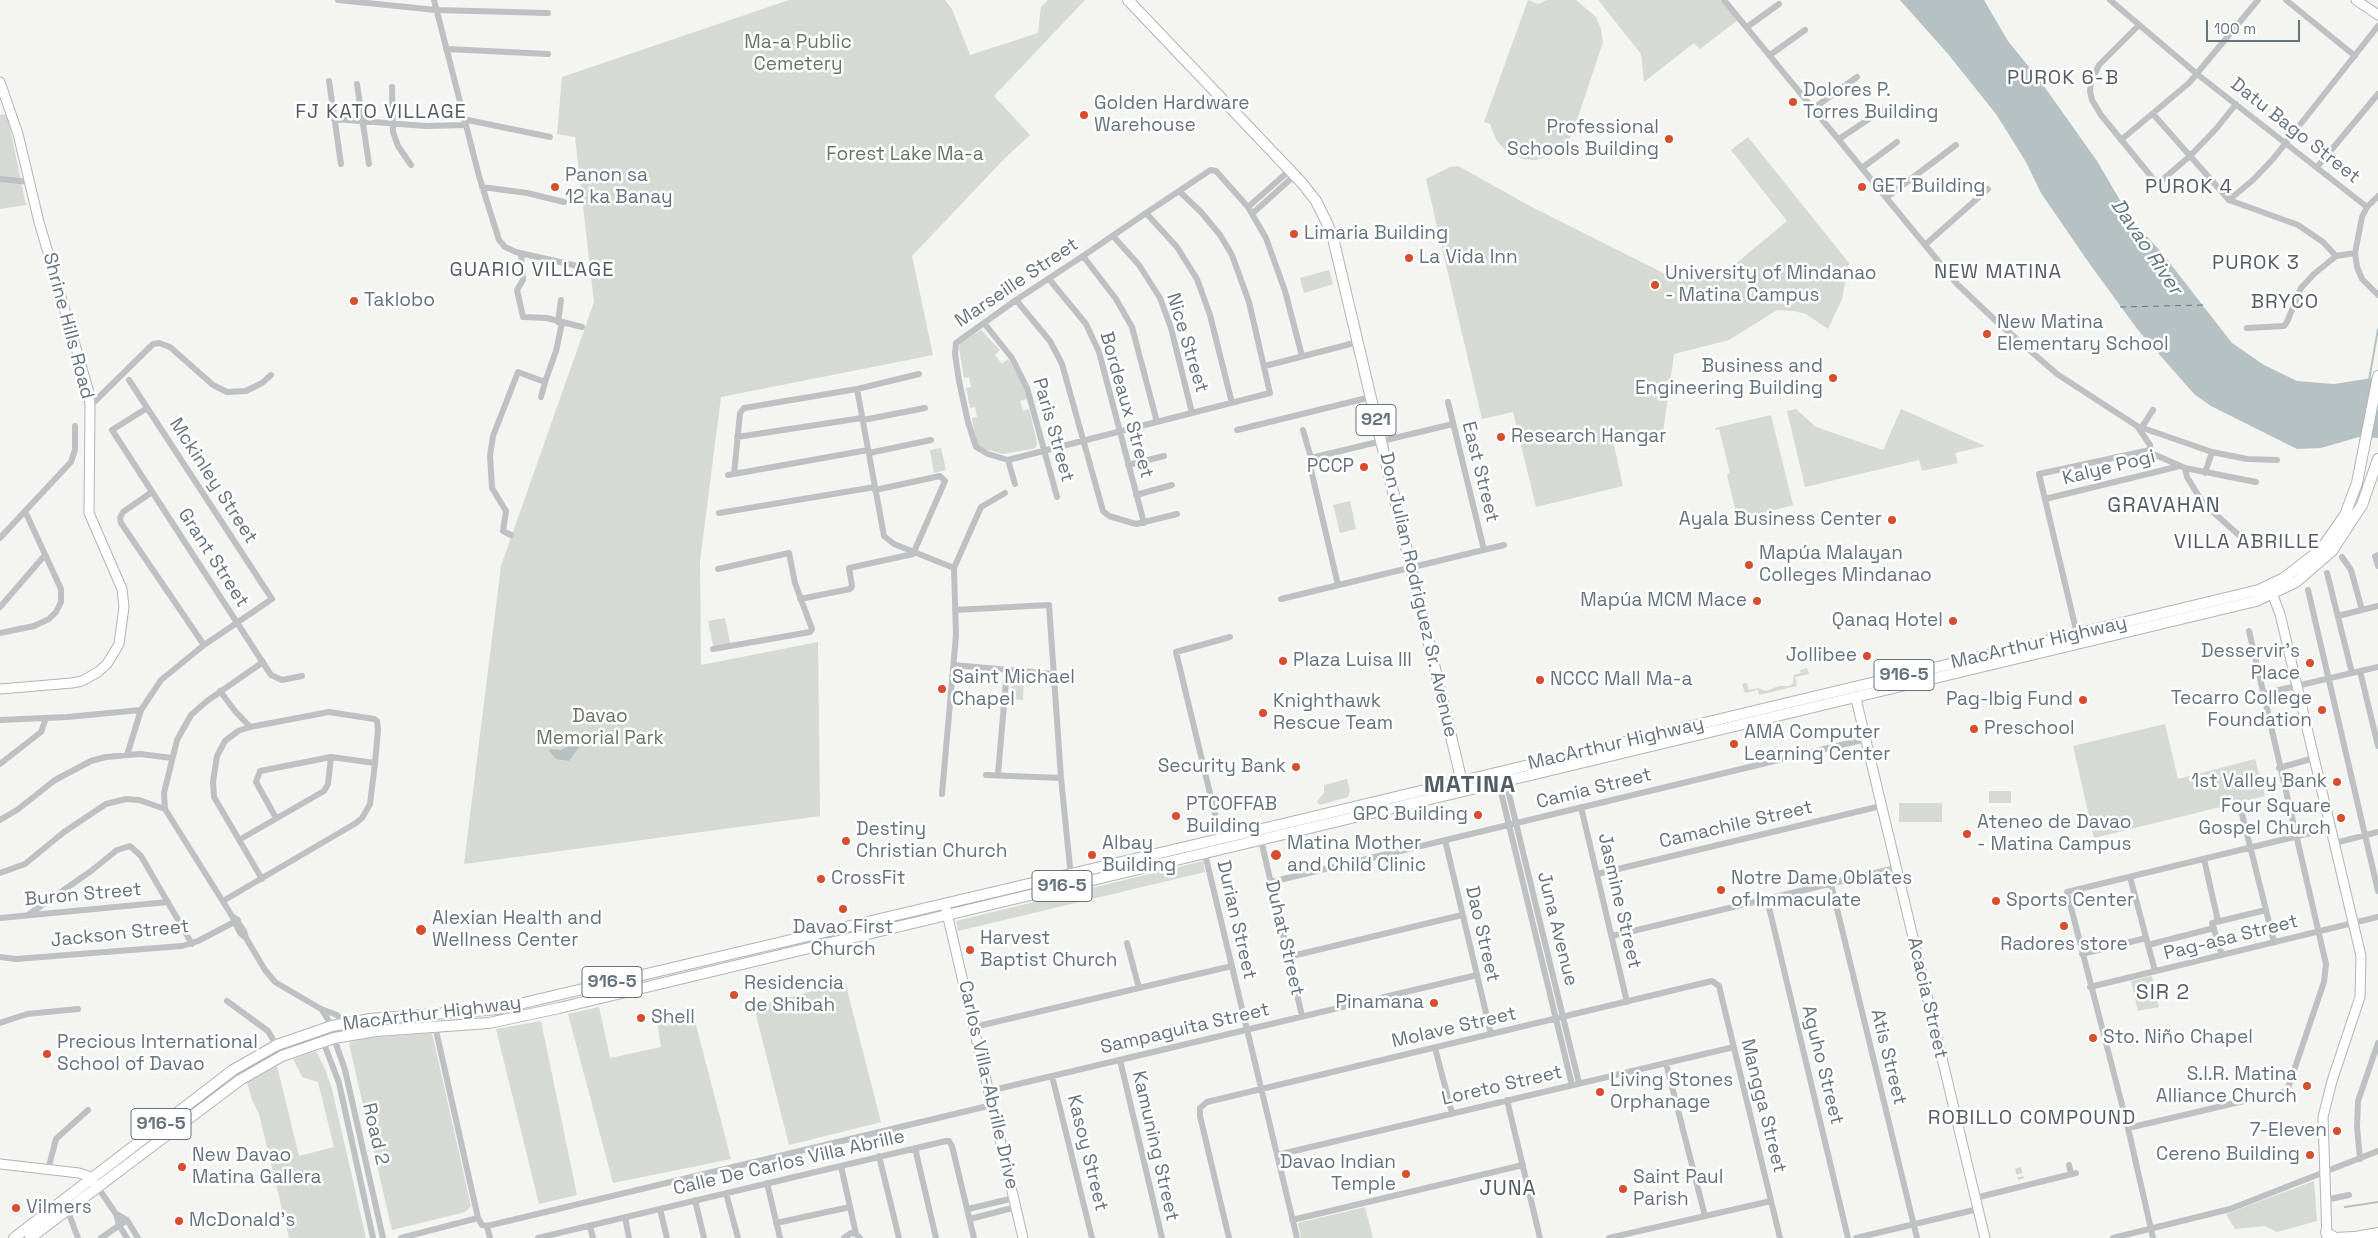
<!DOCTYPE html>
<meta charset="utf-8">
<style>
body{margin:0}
#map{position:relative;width:2378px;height:1238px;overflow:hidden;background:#f4f4f0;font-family:"Space Grotesk",sans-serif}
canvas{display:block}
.scale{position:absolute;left:2206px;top:20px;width:94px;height:22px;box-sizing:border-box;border:2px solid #65747f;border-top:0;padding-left:6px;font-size:15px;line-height:18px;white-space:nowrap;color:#65747f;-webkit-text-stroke:4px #fff;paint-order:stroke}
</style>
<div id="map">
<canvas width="2378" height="1238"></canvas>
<div class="scale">100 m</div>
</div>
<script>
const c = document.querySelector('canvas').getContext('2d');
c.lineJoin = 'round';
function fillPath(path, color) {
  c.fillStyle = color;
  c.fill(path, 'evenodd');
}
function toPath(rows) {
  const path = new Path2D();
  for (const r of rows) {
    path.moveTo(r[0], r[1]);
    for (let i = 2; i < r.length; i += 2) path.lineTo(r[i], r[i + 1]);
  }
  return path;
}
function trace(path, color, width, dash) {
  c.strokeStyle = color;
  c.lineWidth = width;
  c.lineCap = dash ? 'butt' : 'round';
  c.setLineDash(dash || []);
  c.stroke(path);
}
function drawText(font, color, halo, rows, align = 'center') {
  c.font = font + ' "Space Grotesk",sans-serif';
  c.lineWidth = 5;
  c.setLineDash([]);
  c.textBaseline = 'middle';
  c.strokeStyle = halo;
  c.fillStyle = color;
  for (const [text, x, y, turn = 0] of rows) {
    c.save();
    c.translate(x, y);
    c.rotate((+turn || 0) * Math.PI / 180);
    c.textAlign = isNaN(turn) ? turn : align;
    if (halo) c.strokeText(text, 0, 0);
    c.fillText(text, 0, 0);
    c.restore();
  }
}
const green = toPath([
 [789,0,945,0,952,9,970,55,1038,33,1041,7,1048,0,1085,0,994,96,1030,135,1005,158,912,256,933,355,721,397,700,561,701,665,818,642,820,816,464,864,501,566,594,302,575,137,557,134,562,77],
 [1528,0,1538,4,1547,0,1576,0,1596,17,1601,29,1603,42,1572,135,1565,146,1555,154,1536,160,1523,159,1505,150,1497,141,1490,124,1484,122],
 [1598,0,1720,0,1738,20,1700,49,1694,43,1644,82,1641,54],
 [7,114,26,205,0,209,0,115],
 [1748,137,1849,263,1842,299,1828,329,1806,314,1794,311,1777,310,1729,340,1674,354,1663,432,1613,441,1623,486,1536,507,1513,412,1482,419,1426,179,1450,167,1458,166,1530,206,1675,279,1711,278,1727,271,1787,221,1731,150],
 [1329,270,1333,284,1304,293,1300,278],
 [981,330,1000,350,995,355,1002,364,1008,359,1012,365,1024,387,1027,399,1020,401,1023,411,1029,409,1037,442,1036,447,1032,449,1003,454,981,448,976,443,972,418,977,417,975,407,970,408,966,388,971,387,969,377,964,378,959,348,960,343],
 [1796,409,1816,427,1883,450,1901,409,1985,446,1955,453,1958,463,1922,471,1919,460,1805,487,1787,411],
 [1771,415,1793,505,1738,520,1727,475,1730,473,1719,429,1716,430,1715,428],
 [941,448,946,470,934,473,930,450],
 [1350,501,1356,529,1340,533,1333,505],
 [725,618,730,643,713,646,708,621],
 [1807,668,1809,674,1795,677,1797,686,1759,695,1758,690,1745,693,1742,684,1747,683,1749,690,1758,688,1766,691,1779,686,1790,686,1793,683,1794,675,1801,673,1800,670],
 [1012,676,1024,677,1023,700,1011,699],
 [2165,724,2178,779,2255,759,2265,796,2094,838,2073,746],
 [1347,779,1350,791,1348,797,1319,805,1317,801,1324,793,1324,785],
 [1989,791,2011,791,2011,803,1989,803],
 [1899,803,1942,803,1942,822,1899,822],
 [1203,861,1205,872,958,931,956,921],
 [2152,976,2159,1007,2138,1011,2131,981],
 [845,982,881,1122,789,1145,754,1007],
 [599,1007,610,1058,661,1047,657,1020,692,1010,731,1159,613,1183,568,1014],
 [541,1021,577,1195,539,1204,496,1029],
 [432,1033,471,1206,465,1212,392,1230,349,1044,350,1042,368,1038],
 [316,1051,325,1069,332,1089,366,1238,289,1238,259,1114,252,1100,247,1082,277,1066,299,1156,334,1147,318,1082,302,1077,293,1059],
 [2314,1181,2317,1221,2277,1232,2265,1226,2235,1229,2226,1214],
 [1365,1207,1373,1238,1301,1238,1298,1223]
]);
const water = toPath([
 [1900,0,1984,0,2008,41,2041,82,2097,161,2131,219,2162,253,2232,343,2264,365,2297,381,2334,384,2378,377,2378,438,2359,437,2321,448,2297,449,2211,406,2194,394,2138,330,2089,263,2041,193,2026,162,1996,114,1948,54],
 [577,741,581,742,580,746,569,761,556,759,549,751,551,749,561,750]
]);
const stream = toPath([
 [2369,380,2378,329],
 [2345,1207,2378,1202]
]);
const ferry = toPath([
 [2120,307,2204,305]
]);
const streetTunnel = toPath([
 [2018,1168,2021,1179]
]);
const street = toPath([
 [338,0,436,10,548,13],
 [434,0,479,176,499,240,505,247,516,252,582,267],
 [1724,0,1957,284,1996,321,2057,374,2137,426,2150,445,2151,453,2185,468,2256,482],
 [2110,0,2197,74,2367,207],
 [2286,0,2355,56],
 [2139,25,2099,65,2091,82,2090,91,2092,100,2101,115,2154,180,2161,181,2190,156,2216,129,2236,104],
 [1747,27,1779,4],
 [446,49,548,54],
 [1770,55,1805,30],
 [329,81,341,164],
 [357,84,369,164],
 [392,87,393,132,398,146,411,165],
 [1814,108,1857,77],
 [2153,114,2229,200,2298,225,2323,242,2336,256],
 [334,119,426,126,465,125],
 [463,119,550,137],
 [1839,139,1884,109],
 [2121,140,2189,83,2258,0],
 [2317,167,2378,94],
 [1862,168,1897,142],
 [0,179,30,182],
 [482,187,527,193,564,202],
 [1179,191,1201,212,1220,235,1232,255,1249,302,1270,393,1008,460,988,454,976,447,968,422,959,381,955,354,956,343,1016,300,1083,256,1146,213,1209,171,1211,170,1216,171,1248,207,1266,238,1285,291,1302,356],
 [2378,196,2367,207,2362,217,2355,253,2357,267,2362,279,2378,295],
 [1887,197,1956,145],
 [2229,200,2253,180,2273,159,2378,26],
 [1248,207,1290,170],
 [1146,213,1177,247,1197,279,1210,315,1232,403],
 [1253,213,1295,175],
 [1113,236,1139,265,1160,298,1171,328,1192,413],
 [1926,244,1988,189],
 [521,254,523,280,517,290,523,317,547,318,582,327],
 [1083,256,1116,299,1132,327,1157,422],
 [1049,279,1086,324,1099,352,1144,523],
 [1016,300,1050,341,1062,364,1103,511,1109,516,1136,524,1177,514],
 [558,322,561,300],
 [984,323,1012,358,1027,388,1057,497],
 [2247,328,2284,326,2287,322,2301,288,2314,274,2336,256,2355,253],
 [1265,366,1358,342],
 [857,389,884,536,894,544,954,568],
 [541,397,545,382],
 [1448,402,1484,550],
 [90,406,153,344,159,343,170,347,213,385,227,392,246,391,262,383,271,375],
 [147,408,112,430,271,675,282,680,302,676],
 [863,420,925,408],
 [2137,426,2212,452,2247,459,2277,460],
 [2142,427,2153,410],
 [1237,430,1371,397],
 [1303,430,1311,458],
 [737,437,862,418],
 [869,453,931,440],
 [1008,460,1015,484],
 [1128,465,1164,456],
 [2185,468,2187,477,2203,503,2241,537],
 [2205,473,2212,452],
 [734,474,740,413,744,408,857,389,919,374],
 [728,475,868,450],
 [152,492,123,512,120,518,121,523,204,645],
 [1136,495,1172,485],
 [2045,499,2180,466],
 [719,513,875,487],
 [511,535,503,531,506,511,492,488,490,456,493,436,518,372,545,382,556,351,562,323],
 [0,538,71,462,75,450,75,426],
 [2378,555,2375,556,2378,566],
 [2342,557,2351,570,2362,610],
 [2327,573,2352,673],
 [1338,585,1309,461,1311,458,1453,424],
 [2308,590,2378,891],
 [800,599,850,589,852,586,849,568,913,554,945,481,940,476,875,490],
 [1281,599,1504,545],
 [0,607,45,555],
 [955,610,1049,605,1061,778,1071,877],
 [2338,616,2378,606],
 [0,633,34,626,49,619,56,612,61,602,61,589,25,511],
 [2077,634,2039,474,2150,450],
 [713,649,810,632,812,629,795,583,789,553,718,569],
 [954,665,1053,674],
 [2360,671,2378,746],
 [220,691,235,711,250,727],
 [2262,694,2378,667],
 [0,720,67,717,141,710],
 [127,755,141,710,161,680,204,645,272,599,129,380],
 [0,764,41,732,46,718],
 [2279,768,2314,758],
 [998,774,1007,670],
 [986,775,1061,778],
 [1506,782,1579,1083],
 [1499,784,1572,1085],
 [942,794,956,635,954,568,981,507,1005,493],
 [2240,806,2274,942],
 [1581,807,1627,1002],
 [276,818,256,782,260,771,331,757,375,763],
 [0,820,17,810,55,780,91,761,106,757,140,754,172,758],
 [1221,839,1176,652,1230,637],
 [239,840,324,791,328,784,331,757],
 [1261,840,1302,1016],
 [1445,840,1491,1034],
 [2335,843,2378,832],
 [1204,850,1297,1238],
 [2204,859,2218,921],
 [0,873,25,864,64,832,106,804,126,799,139,800,165,809],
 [1597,874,1881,806],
 [2130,877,2155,971],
 [1271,882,1866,739],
 [1831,884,1917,1238],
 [1767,899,1848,1238],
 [223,901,356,823,362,818,370,804,375,763,378,730,377,721,374,719,329,712,250,727,238,731,225,741,217,756,213,782,214,797,262,879],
 [28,915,91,871,117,850,130,846,141,856,192,944],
 [0,918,168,902],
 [235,918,244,931,246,938,265,970,275,982,321,1009,337,1015,344,1023],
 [1612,936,1896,868],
 [246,938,240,933,232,916,165,809,164,793,177,740,191,715,207,701,263,662],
 [1127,943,1139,988],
 [2148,945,2214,928],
 [2082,954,2146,938],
 [2222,955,2212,923,2266,910],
 [0,957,16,959,182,946,198,941,238,920],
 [1288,957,1462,915],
 [2090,987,2378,917],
 [227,1001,268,1031,278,1048],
 [322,1010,332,1026],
 [0,1023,27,1014,78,1009],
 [435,1026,478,1218,482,1225,487,1226,490,1238],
 [974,1027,1232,966],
 [334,1038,345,1070,383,1238],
 [323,1041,339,1083,373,1238],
 [1435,1048,1452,1113],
 [1120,1060,1162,1238],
 [1666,1063,1705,1216],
 [1052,1076,1092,1238],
 [989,1091,1477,975],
 [1507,1100,1540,1238],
 [2128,1128,2287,1091,2324,982,2326,964,2249,631],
 [915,1148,936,1238],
 [1277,1155,1734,1047],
 [879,1156,899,1238],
 [2360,1159,2357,1127,2358,1101,2378,1043],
 [2069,1165,2071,1174],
 [841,1166,856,1234],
 [48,1170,56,1139,88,1110],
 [767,1183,780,1238],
 [97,1186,116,1214,119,1225,127,1238],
 [726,1193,738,1238],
 [1975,1198,2076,1173],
 [695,1200,704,1238],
 [2325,1200,2349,1195],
 [67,1209,78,1238],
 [660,1209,667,1238],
 [968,1209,1014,1198],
 [116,1214,127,1220,138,1238],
 [625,1217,629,1238],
 [970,1219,1016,1207],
 [1292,1220,1523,1165],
 [776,1223,850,1207],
 [487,1226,992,1105],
 [590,1226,593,1238],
 [101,1238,127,1220],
 [401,1238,478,1218],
 [538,1238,946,1141,949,1141,952,1146,974,1238],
 [844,1238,851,1233,856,1234,860,1238],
 [1229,1238,1200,1116,1200,1108,1207,1102,1712,981,1719,986,1780,1238],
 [1609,1238,1771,1201],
 [1856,1238,1978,1209],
 [2113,1238,2230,1209,2378,1151],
 [2153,1238,2128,1128,2067,892,2331,828]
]);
const secondary = toPath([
 [2356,0,2378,15],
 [0,82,18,134,39,222,88,389,90,406,89,513,122,589,124,607,119,644,107,664,98,672,82,681,72,683,0,689],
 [2270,588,2280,614,2361,956,2360,997,2332,1081,2323,1117,2327,1238],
 [1856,699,1985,1238],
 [946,909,1023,1238],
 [0,1164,79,1173,88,1176,95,1184]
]);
const primary = toPath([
 [1128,0,1302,183,1316,201,1327,223,1333,238,1463,787],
 [2326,1232,2335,1238,2354,1237],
 [14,1238,233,1070,277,1045,332,1026,370,1019,498,1009,1283,824,2259,590,2284,578,2315,554,2324,545,2345,515,2357,483,2378,376],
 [30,1238,240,1080,282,1056,334,1038,376,1031,489,1023,559,1008,2256,601,2296,582,2332,551,2362,505,2378,459],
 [2350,1238,2378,1233]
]);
const markers = [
 [1793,102,5,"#d64e2e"],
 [1084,115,5,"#d64e2e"],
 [1669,139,5,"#d64e2e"],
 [555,187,5,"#d64e2e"],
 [1862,187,5,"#d64e2e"],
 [1294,234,5,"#d64e2e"],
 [1409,258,5,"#d64e2e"],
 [1655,285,5,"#d64e2e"],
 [354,301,5,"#d64e2e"],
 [1987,334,5,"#d64e2e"],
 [1833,378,5,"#d64e2e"],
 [1501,437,5,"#d64e2e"],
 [1364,467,5,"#d64e2e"],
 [1892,520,5,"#d64e2e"],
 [1749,565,5,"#d64e2e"],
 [1757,601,5,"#d64e2e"],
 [1953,621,5,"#d64e2e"],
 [1867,656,5,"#d64e2e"],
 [1283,661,5,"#d64e2e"],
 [2310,663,5,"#d64e2e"],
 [1540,680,5,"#d64e2e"],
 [942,689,5,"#d64e2e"],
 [2083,700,5,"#d64e2e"],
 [2322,710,5,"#d64e2e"],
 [1263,713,5,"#d64e2e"],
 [1974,729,5,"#d64e2e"],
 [1734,744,5,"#d64e2e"],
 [1296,767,5,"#d64e2e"],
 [2337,782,5,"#d64e2e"],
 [1478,815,5,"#d64e2e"],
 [1176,816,5,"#d64e2e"],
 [2341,818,5,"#d64e2e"],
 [1967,834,5,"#d64e2e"],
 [846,841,5,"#d64e2e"],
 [1092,855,5,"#d64e2e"],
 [1276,855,6,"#d64e2e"],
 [821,879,5,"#d64e2e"],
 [1721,890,5,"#d64e2e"],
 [1996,901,5,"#d64e2e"],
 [843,909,5,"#d64e2e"],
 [2064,926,5,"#d64e2e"],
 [421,930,6,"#d64e2e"],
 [970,950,5,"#d64e2e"],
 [734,995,5,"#d64e2e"],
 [1434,1003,5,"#d64e2e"],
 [641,1018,5,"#d64e2e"],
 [2093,1038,5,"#d64e2e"],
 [47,1054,5,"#d64e2e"],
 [2307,1086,5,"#d64e2e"],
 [1600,1092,5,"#d64e2e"],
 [2337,1131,5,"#d64e2e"],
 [2310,1155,5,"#d64e2e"],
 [182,1167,5,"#d64e2e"],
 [1406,1174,5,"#d64e2e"],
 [1623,1189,5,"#d64e2e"],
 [16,1208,5,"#d64e2e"],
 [179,1221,5,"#d64e2e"]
];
const shields = [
 [1376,420,40],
 [1904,675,60],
 [1062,886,60],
 [612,982,60],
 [161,1124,60]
];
const shieldNames = [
 ["921",1376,420],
 ["916-5",1904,675],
 ["916-5",1062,886],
 ["916-5",612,982],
 ["916-5",161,1124]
];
const parkNames = [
 ["Ma-a Public",798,43],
 ["Cemetery",798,65],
 ["Forest Lake Ma-a",905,155],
 ["Davao",600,717],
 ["Memorial Park",600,739]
];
const poiNames = [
 ["Dolores P.",1803,91],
 ["Torres Building",1803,113],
 ["Golden Hardware",1094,104],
 ["Warehouse",1094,126],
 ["Professional",1659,128,"right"],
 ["Schools Building",1659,150,"right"],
 ["Panon sa",565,176],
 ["12 ka Banay",565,198],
 ["GET Building",1872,187],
 ["Limaria Building",1304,234],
 ["La Vida Inn",1419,258],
 ["University of Mindanao",1665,274],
 ["- Matina Campus",1665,296],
 ["Taklobo",364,301],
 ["New Matina",1997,323],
 ["Elementary School",1997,345],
 ["Business and",1823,367,"right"],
 ["Engineering Building",1823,389,"right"],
 ["Research Hangar",1511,437],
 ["PCCP",1354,467,"right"],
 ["Ayala Business Center",1882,520,"right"],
 ["Mapúa Malayan",1759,554],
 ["Colleges Mindanao",1759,576],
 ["Mapúa MCM Mace",1747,601,"right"],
 ["Qanaq Hotel",1943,621,"right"],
 ["Desservir's",2300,652,"right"],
 ["Place",2300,674,"right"],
 ["Jollibee",1857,656,"right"],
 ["Plaza Luisa III",1293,661],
 ["Saint Michael",952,678],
 ["Chapel",952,700],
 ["NCCC Mall Ma-a",1550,680],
 ["Tecarro College",2312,699,"right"],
 ["Foundation",2312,721,"right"],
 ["Pag-Ibig Fund",2073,700,"right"],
 ["Knighthawk",1273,702],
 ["Rescue Team",1273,724],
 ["Preschool",1984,729],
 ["AMA Computer",1744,733],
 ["Learning Center",1744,755],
 ["Security Bank",1286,767,"right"],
 ["1st Valley Bank",2327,782,"right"],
 ["PTCOFFAB",1186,805],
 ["Building",1186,827],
 ["Four Square",2331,807,"right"],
 ["Gospel Church",2331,829,"right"],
 ["GPC Building",1468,815,"right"],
 ["Ateneo de Davao",1977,823],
 ["- Matina Campus",1977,845],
 ["Destiny",856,830],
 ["Christian Church",856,852],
 ["Albay",1102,844],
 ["Building",1102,866],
 ["Matina Mother",1287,844],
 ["and Child Clinic",1287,866],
 ["CrossFit",831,879],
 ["Notre Dame Oblates",1731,879],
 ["of Immaculate",1731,901],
 ["Sports Center",2006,901],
 ["Alexian Health and",432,919],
 ["Wellness Center",432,941],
 ["Davao First",843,928,"center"],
 ["Church",843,950,"center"],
 ["Harvest",980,939],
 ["Baptist Church",980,961],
 ["Radores store",2064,945,"center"],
 ["Residencia",744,984],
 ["de Shibah",744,1006],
 ["Pinamana",1424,1003,"right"],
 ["Shell",651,1018],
 ["Sto. Niño Chapel",2103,1038],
 ["Precious International",57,1043],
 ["School of Davao",57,1065],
 ["S.I.R. Matina",2297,1075,"right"],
 ["Alliance Church",2297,1097,"right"],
 ["Living Stones",1610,1081],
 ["Orphanage",1610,1103],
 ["7-Eleven",2327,1131,"right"],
 ["Cereno Building",2300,1155,"right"],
 ["New Davao",192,1156],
 ["Matina Gallera",192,1178],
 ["Davao Indian",1396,1163,"right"],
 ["Temple",1396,1185,"right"],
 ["Saint Paul",1633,1178],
 ["Parish",1633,1200],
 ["Vilmers",26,1208],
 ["McDonald's",189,1221]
];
const streetNames = [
 ["Datu Bago Street",2295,131,38],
 ["Marseille Street",1017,283,-34],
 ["Shrine Hills Road",68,326,75],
 ["Nice Street",1187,343,73],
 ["Bordeaux Street",1126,405,74],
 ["Paris Street",1053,430,74],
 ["Kalye Pogi",2109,468,-14],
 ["East Street",1480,472,76],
 ["Mckinley Street",213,481,57],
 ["Grant Street",213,558,57],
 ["Don Julian Rodriguez Sr. Avenue",1418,595,77],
 ["MacArthur Highway",2039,643,-13],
 ["MacArthur Highway",1616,744,-13],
 ["Camia Street",1594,789,-14],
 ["Camachile Street",1736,825,-13],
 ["Buron Street",83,895,-5],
 ["Jasmine Street",1619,901,77],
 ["Durian Street",1236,920,77],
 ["Juna Avenue",1557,929,76],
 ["Jackson Street",120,934,-6],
 ["Dao Street",1482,934,77],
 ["Duhat Street",1284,938,77],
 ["Pag-asa Street",2231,938,-14],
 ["Acacia Street",1927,998,77],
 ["MacArthur Highway",432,1014,-7],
 ["Molave Street",1454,1028,-13],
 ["Sampaguita Street",1185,1029,-13],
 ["Atis Street",1888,1057,76],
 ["Aguho Street",1822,1065,76],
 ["Carlos Villa-Abrille Drive",988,1085,77],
 ["Loreto Street",1502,1086,-13],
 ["Mangga Street",1763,1106,76],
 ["Road 2",375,1134,77],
 ["Kamuning Street",1155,1146,77],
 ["Kasoy Street",1087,1153,76],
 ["Calle De Carlos Villa Abrille",789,1163,-13]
];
const neighbourhoodNames = [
 ["PUROK 6-B",2063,79],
 ["FJ KATO VILLAGE",381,113],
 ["PUROK 4",2189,188],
 ["PUROK 3",2256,264],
 ["GUARIO VILLAGE",532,271],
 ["NEW MATINA",1998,273],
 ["BRYCO",2285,303],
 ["VILLA ABRILLE",2247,543],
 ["ROBILLO COMPOUND",2032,1119]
];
const waterNames = [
 ["Davao River",2146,247,56]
];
const quarterNames = [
 ["GRAVAHAN",2164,506],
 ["SIR 2",2163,993],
 ["JUNA",1508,1189]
];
const districtNames = [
 ["MATINA",1470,785]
];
fillPath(green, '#d5dad2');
fillPath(water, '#b6c1c4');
trace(stream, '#b6c1c4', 2);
trace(ferry, '#60767c', 1, [6, 5]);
trace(streetTunnel, '#d0d4d4', 6, [6, 3]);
trace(secondary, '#b0b5b8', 11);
trace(primary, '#b1b5b8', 12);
trace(street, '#bdc1c4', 6);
trace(secondary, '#fff', 9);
trace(primary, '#fff', 10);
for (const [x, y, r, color] of markers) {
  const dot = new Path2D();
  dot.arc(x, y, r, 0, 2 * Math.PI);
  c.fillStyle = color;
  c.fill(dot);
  trace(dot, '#fff', 2);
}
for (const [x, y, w] of shields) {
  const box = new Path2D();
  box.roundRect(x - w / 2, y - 15.5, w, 31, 4);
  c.fillStyle = '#fff';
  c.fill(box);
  trace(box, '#65747f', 1);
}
drawText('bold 18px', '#65747f', null, shieldNames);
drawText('19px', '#687763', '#fff', parkNames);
drawText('19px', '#65747f', '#fff', poiNames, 'left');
drawText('19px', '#65747f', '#fff', streetNames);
c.letterSpacing = '1px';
drawText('20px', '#525d65', '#fff', neighbourhoodNames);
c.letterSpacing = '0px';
drawText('italic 20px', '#60767c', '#fff', waterNames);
c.letterSpacing = '1px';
drawText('21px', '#525d65', '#fff', quarterNames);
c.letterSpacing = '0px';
c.letterSpacing = '1px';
drawText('bold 24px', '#525d65', '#fff', districtNames);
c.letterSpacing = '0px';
</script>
